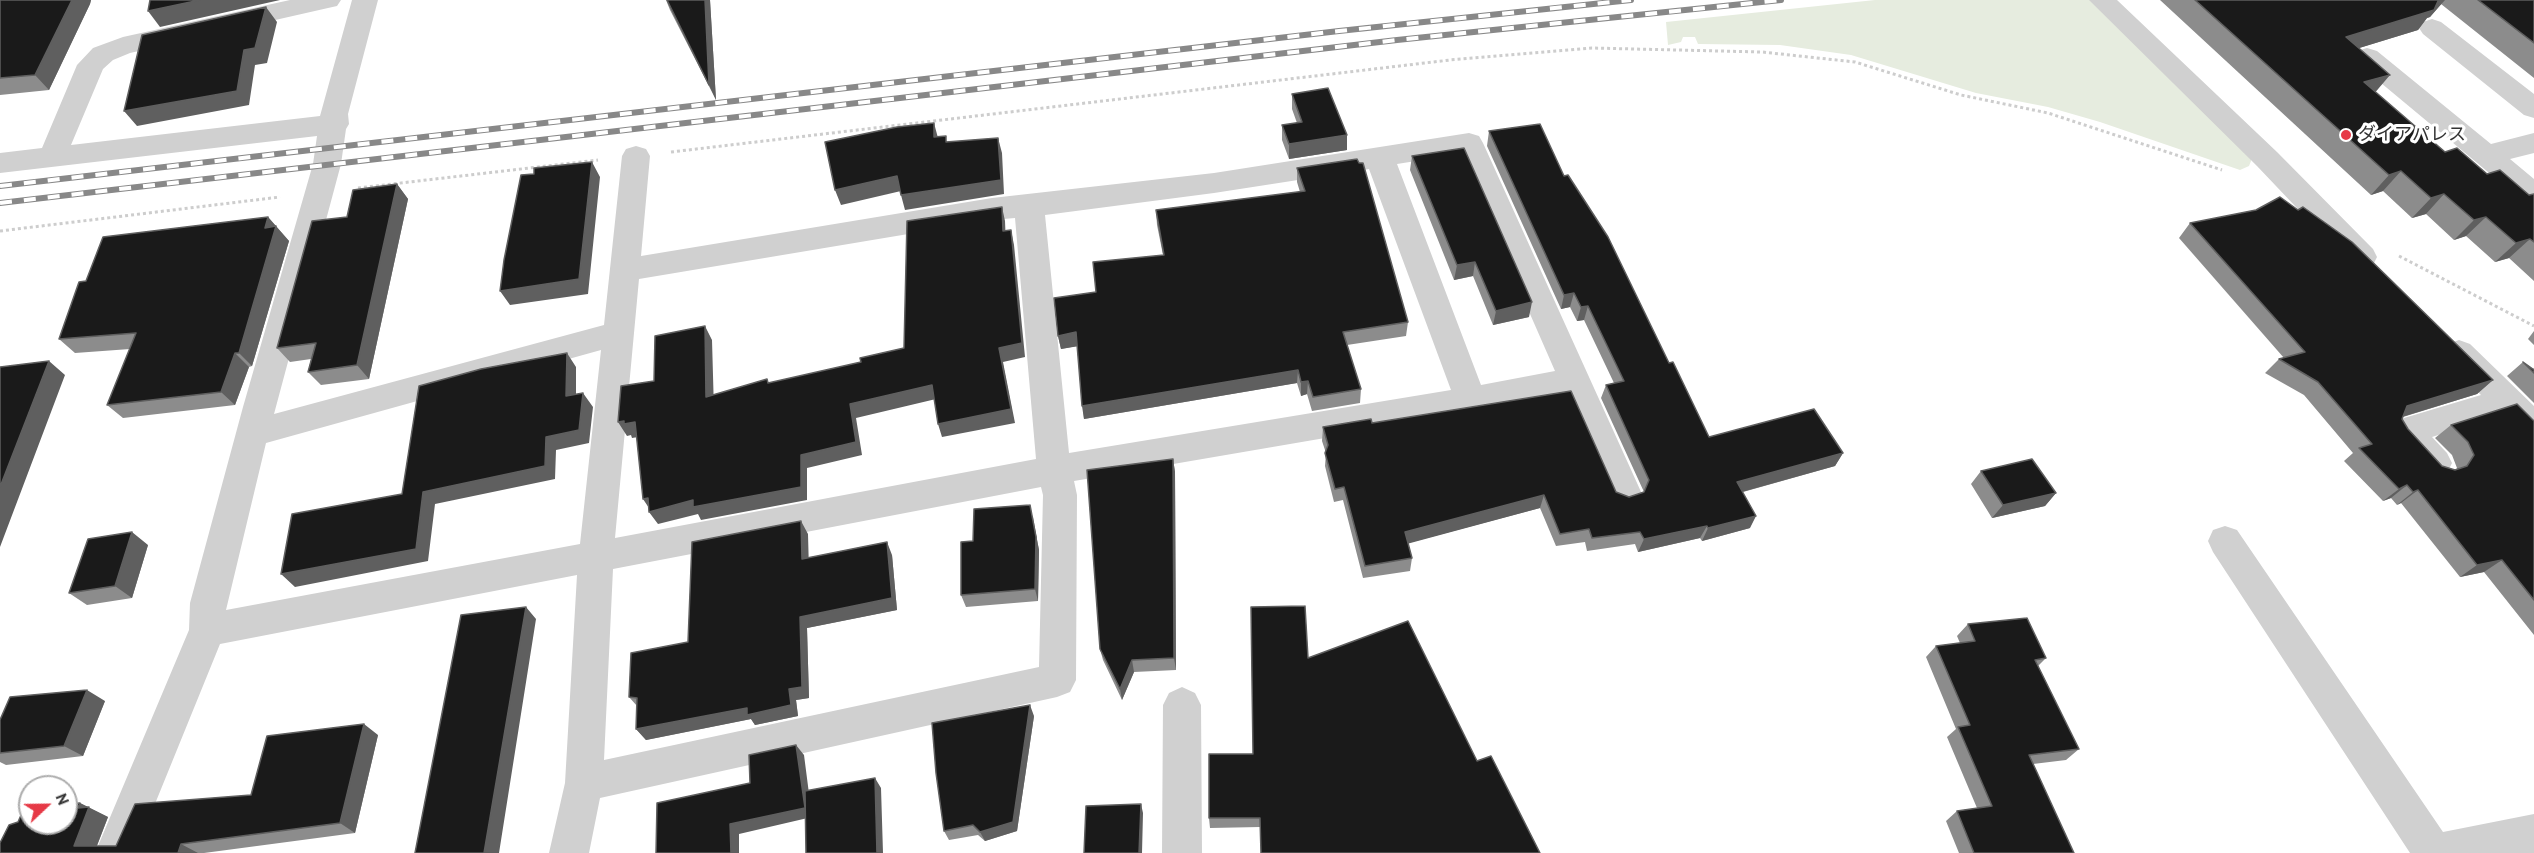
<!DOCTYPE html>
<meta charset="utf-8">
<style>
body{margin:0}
#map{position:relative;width:2534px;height:853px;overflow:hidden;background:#fff;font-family:"PT Sans",sans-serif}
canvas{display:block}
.north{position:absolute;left:18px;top:775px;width:60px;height:60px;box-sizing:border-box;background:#fff;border:2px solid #adadad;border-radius:50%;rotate:68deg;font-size:16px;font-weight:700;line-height:24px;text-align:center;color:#333}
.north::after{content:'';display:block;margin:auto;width:21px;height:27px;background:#e63946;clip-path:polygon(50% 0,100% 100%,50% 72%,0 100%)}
</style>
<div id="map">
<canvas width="2534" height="853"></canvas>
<div class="north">N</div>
</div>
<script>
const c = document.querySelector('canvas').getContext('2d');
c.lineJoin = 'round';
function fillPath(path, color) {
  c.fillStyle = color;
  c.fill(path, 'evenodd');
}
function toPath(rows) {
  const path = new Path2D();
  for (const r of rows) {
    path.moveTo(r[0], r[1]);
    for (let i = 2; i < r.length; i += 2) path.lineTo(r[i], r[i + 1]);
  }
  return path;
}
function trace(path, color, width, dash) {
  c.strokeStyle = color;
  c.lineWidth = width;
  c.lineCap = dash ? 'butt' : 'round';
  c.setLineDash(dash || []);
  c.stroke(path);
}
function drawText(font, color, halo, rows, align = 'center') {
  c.font = font + ' "PT Sans","Noto Sans JP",sans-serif';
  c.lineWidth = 6;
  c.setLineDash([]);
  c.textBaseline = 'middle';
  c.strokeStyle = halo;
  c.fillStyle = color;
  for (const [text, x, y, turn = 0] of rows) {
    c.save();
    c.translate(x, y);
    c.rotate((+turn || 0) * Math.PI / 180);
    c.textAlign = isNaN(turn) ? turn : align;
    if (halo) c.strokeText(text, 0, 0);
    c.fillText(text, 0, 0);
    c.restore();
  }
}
const green = toPath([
 [1875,0,2090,0,2251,156,2251,161,2249,166,2240,170,2100,122,2048,107,1976,93,1851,55,1780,45,1698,44,1695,37,1683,37,1681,42,1668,45,1666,22]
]);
const path = toPath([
 [671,152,1450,60,1592,48,1762,52,1855,62,1961,95,2048,113,2222,170],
 [358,188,598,160],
 [0,231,280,197],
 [2399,256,2534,326]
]);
const minor = toPath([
 [290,0,341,0,337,6,328,8,130,53,113,60,103,69,71,145,320,116,352,0,378,0,348,114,349,124,346,129,341,164,274,414,604,325,622,156,626,149,636,146,646,149,650,156,641,256,992,198,1214,173,1469,133,1479,136,1483,143,1642,494,1637,504,1625,508,1613,504,1565,395,1471,413,1074,481,1077,495,1076,680,1070,692,1057,697,600,798,589,853,549,853,565,783,577,575,220,644,135,853,95,853,189,630,190,603,243,407,313,164,317,136,0,173,0,153,42,148,77,65,93,48,123,37,290,0],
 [1460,154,1555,371,1481,385,1397,164,1460,154],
 [1369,169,1451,390,1069,453,1045,215,1214,193,1369,169],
 [1015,218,1036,459,615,538,639,279,992,220,1015,218],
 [601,350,580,544,226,610,266,443,601,350],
 [1041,487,1043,495,1039,667,604,760,613,569,1041,487],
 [2089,0,2117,0,2277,152,2373,249,2377,257,2373,265,2362,268,2351,265,2257,166,2089,0],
 [2432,19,2441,22,2534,94,2534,118,2524,115,2423,34,2419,28,2423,22,2432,19],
 [2367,48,2377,51,2491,144,2534,133,2534,153,2510,159,2534,179,2534,206,2524,202,2357,63,2354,57,2357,51,2367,48],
 [2459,340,2470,344,2534,406,2534,441,2522,437,2501,415,2432,437,2447,453,2452,463,2447,473,2435,477,2423,473,2394,441,2389,431,2394,421,2481,395,2448,362,2443,353,2448,344,2459,340],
 [2225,526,2237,530,2443,832,2534,814,2534,853,2410,853,2213,552,2208,541,2213,530,2225,526],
 [1182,687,1195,693,1201,705,1202,853,1162,853,1163,705,1169,693,1182,687]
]);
const rail = toPath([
 [0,186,1339,31,1631,0],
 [0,203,1397,40,1781,0]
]);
const wall = toPath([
 [0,0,91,0,90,4,49,90,0,95],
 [666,0,710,0,716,100,670,10],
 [2160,0,2534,0,2534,78,2441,4,2430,17,2427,18,2418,30,2359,48,2375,92,2445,152,2529,195,2534,194,2534,281,2509,258,2495,262,2466,236,2454,240,2426,214,2412,218,2383,191,2371,195],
 [1292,94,1347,150,1289,159,1282,140,1282,125,1297,123,1292,109],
 [1489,131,1564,176,1709,437,1843,453,1835,466,1743,492,1750,528,1702,541,1700,538,1638,552,1635,544,1587,551,1585,542,1556,546,1540,508,1408,543,1412,558,1410,571,1363,578,1343,500,1334,502,1325,466,1326,453,1322,441,1323,427,1372,423,1616,492,1629,497,1644,492,1601,398,1606,385,1614,383,1584,320,1577,321,1570,307,1561,309,1487,146],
 [1412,156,1529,317,1493,325,1473,276,1454,280,1410,170],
 [1297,168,1408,322,1406,336,1347,345,1361,389,1360,403,1312,411,1307,394,1301,396,1297,383,1084,419,1077,346,1061,349,1058,336,1096,292,1163,255,1157,225,1156,210,1300,192,1297,182],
 [397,184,408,199,369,379,321,385,308,372,311,359,290,362,277,348,347,217],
 [268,217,289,241,252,366,249,367,235,405,123,418,107,405,130,349,75,353,59,339,86,281],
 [2190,223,2493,380,2477,394,2403,417,2402,419,2408,429,2442,466,2456,470,2457,468,2452,455,2435,438,2451,425,2534,421,2534,635,2484,572,2460,577,2401,503,2397,505,2391,498,2383,501,2344,461,2353,453,2304,395,2265,373,2279,359,2284,358,2179,238],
 [2534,331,2534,345,2528,339],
 [2523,362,2533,369,2534,368,2534,403,2507,376],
 [1173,459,1175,472,1176,670,1134,672,1122,700,1103,660,1100,649],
 [1981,471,2056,493,2045,506,1992,518,1971,484],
 [1033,517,1039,550,1038,601,966,607,961,595,973,541],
 [808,534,808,557,892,555,897,610,807,628,809,698,796,700,798,716,755,725,751,719,646,740,636,729,637,706,629,697,688,642],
 [148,545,132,598,87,605,69,593],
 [1968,624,2046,658,2038,666,2079,749,2066,760,2033,764,2073,853,1959,853,1946,821,1957,811,1977,808,1947,737,1956,729,1926,657,1936,646,1960,643,1957,636],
 [1308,658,1477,761,1260,827,1210,828,1209,818,1253,754],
 [105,701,83,756,6,765,0,762,0,720],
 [1034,716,1017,831,985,841,978,835,949,840,944,831],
 [378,735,355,833,204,853,0,853,80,803,108,817,97,846,116,846,251,795]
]);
const shadedWall = toPath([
 [72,0,91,0,90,4,49,90,35,75],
 [200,0,280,0,160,27,148,11],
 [705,0,710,0,716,100,709,85],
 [2439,0,2445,0,2430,17,2427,18,2418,30,2330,57,2346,37],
 [266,7,277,22,267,63,255,65,249,105,137,126,124,111,244,50],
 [2390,75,2373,95,2364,82],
 [934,123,938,138,934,137],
 [1347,135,1347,150,1289,159,1289,144],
 [998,138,1002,153,1004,194,905,210,901,195],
 [592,162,600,177,588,294,510,305,500,291],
 [2401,171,2383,191,2371,195,2389,175],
 [897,176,901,191,841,205,835,190],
 [397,184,408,199,369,379,357,365],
 [2444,194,2426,214,2412,218,2431,198],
 [1002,207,1005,221,1006,246,1003,231],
 [268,217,289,241,252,366,239,353,265,228],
 [2486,217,2466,236,2454,240,2474,220],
 [1011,230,1014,245,1025,357,1003,362,1015,423,942,437,938,424,999,348],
 [2530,239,2509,258,2495,262,2516,243],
 [1475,262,1473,276,1454,280,1457,265],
 [1574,293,1570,307,1561,309,1564,295],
 [1532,302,1529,317,1493,325,1496,311],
 [1588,306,1584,320,1577,321,1581,307],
 [705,326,712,340,714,411,706,397],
 [1076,332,1079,346,1061,349,1058,336],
 [235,353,249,367,235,405,221,392],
 [567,353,576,367,576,410,566,396],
 [49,361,65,375,0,547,0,487],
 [1298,370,1297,383,1084,419,1082,406],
 [2493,380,2477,394,2392,420,2407,406],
 [1308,381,1307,394,1301,396,1301,382],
 [932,385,936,399,856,418,862,455,807,468,807,500,701,520,698,514,658,524,649,512,651,511,643,499,648,498,693,500,801,455,850,404],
 [583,393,593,407,589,443,556,450,555,479,435,504,428,561,295,587,281,574,423,492,546,437],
 [624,421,635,422,644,436,632,438,631,435,627,436,618,422],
 [1843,453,1835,466,1731,495,1737,482],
 [1173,459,1175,472,1176,670,1174,658],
 [2407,485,2391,498,2383,501,2399,489],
 [2418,490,2401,503,2397,505,2413,492],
 [2056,493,2045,506,1992,518,2003,505],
 [1544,495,1540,508,1403,545,1405,532],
 [1030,505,1039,550,1038,601,1035,589],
 [1756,516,1750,528,1702,541,1708,528],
 [801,521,808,534,809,571,802,559],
 [1707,526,1700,538,1638,552,1644,539],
 [132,532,148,545,132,598,115,586],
 [887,542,892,555,897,610,807,628,809,698,796,700,798,716,755,725,751,719,646,740,636,729,747,708,789,689,800,617],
 [2502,560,2484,572,2460,577,2477,565],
 [526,607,536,619,499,853,484,853],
 [1132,660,1134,672,1122,700,1120,689],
 [87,690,105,701,83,756,64,746],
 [1030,705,1034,716,1017,831,985,841,980,832],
 [364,724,378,735,355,833,340,823],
 [796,745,804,755,812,817,739,834,739,853,731,853,730,824],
 [875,778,881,788,883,853,877,853],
 [80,803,108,817,94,853,74,846,78,808],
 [1141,804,1143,813,1142,853,1139,853],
 [181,844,198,853,178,853]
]);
const building = toPath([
 [0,0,72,0,35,75,0,78,0,0],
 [150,0,200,0,148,11,150,0],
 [667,0,705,0,709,85,667,0],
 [2195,0,2439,0,2438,1,2434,10,2346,37,2390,75,2364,82,2445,152,2457,148,2487,174,2500,170,2529,195,2534,194,2534,242,2530,239,2516,243,2486,217,2474,220,2444,194,2431,198,2401,171,2389,175,2195,0],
 [2478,0,2534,0,2534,43,2478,0],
 [266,7,255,48,244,50,237,91,124,111,142,35,266,7],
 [1328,88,1347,135,1289,144,1282,125,1302,122,1292,94,1328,88],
 [934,123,934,137,946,136,946,142,998,138,1001,180,901,195,897,176,835,190,825,142,897,127,934,123],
 [1540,124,1564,176,1568,175,1608,237,1669,363,1673,362,1709,437,1814,409,1843,453,1737,482,1756,516,1708,528,1707,526,1644,539,1640,532,1592,538,1589,529,1560,534,1544,495,1405,532,1412,558,1365,566,1344,487,1335,489,1325,453,1328,445,1323,427,1371,419,1372,423,1571,391,1616,492,1629,497,1644,492,1649,480,1606,385,1624,381,1588,306,1581,307,1574,293,1564,295,1489,131,1540,124],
 [1464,148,1532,302,1496,311,1475,262,1457,265,1412,156,1464,148],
 [1357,159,1359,163,1363,163,1408,322,1343,332,1361,389,1313,397,1308,381,1301,382,1298,370,1082,406,1076,332,1058,336,1054,298,1096,292,1093,262,1164,255,1156,210,1305,191,1297,168,1357,159],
 [592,162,579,279,500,291,504,260,521,175,534,174,534,168,592,162],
 [397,184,357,365,308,372,316,343,277,348,312,221,347,217,353,190,397,184],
 [2280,197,2298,210,2303,207,2352,242,2493,380,2407,406,2402,419,2408,429,2442,466,2455,470,2467,466,2474,455,2468,442,2451,425,2517,404,2534,421,2534,600,2502,560,2477,565,2418,490,2413,492,2407,485,2399,489,2359,448,2372,444,2318,382,2279,359,2305,352,2190,223,2256,210,2280,197],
 [1002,207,1003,231,1011,230,1022,343,999,348,1011,409,938,424,932,385,850,404,856,442,801,455,801,487,693,507,693,500,649,512,648,498,643,499,635,422,624,424,624,421,618,422,621,386,654,381,655,336,705,326,706,397,767,379,768,383,861,362,860,358,904,348,907,221,1002,207],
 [268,217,265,228,276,226,239,353,235,353,221,392,107,405,136,333,59,339,79,282,86,281,103,237,268,217],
 [567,353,566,396,583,393,579,430,546,437,545,466,423,492,416,549,281,574,292,514,402,494,419,386,481,369,567,353],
 [49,361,0,487,0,367,49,361],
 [2523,362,2534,370,2534,373,2523,362],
 [1173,459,1174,658,1132,660,1120,689,1100,649,1087,470,1173,459],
 [2032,459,2056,493,2003,505,1981,471,2032,459],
 [1030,505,1036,537,1035,589,961,595,961,542,973,541,974,509,1030,505],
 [801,521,802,559,887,542,892,598,800,617,802,687,789,689,791,705,747,715,747,708,636,729,637,698,629,697,631,653,688,642,692,542,801,521],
 [132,532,115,586,69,593,88,539,132,532],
 [1305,606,1308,658,1408,621,1477,761,1491,756,1540,853,1261,853,1260,818,1209,818,1209,754,1253,754,1251,607,1305,606],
 [526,607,484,853,415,853,461,615,526,607],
 [2027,618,2046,658,2035,660,2079,749,2029,755,2074,853,1974,853,1957,811,1992,806,1958,727,1970,725,1936,646,1975,641,1968,624,2027,618],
 [87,690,64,746,0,753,0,720,10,697,87,690],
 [1030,705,1013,822,980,832,973,825,944,831,936,773,932,723,1030,705],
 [364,724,340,823,181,844,178,853,0,853,0,843,9,825,18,822,25,806,30,806,30,823,66,823,66,804,80,803,78,808,89,807,74,846,116,846,135,804,251,795,267,736,364,724],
 [796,745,805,808,730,824,731,853,656,853,657,803,750,783,749,755,796,745],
 [875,778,877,853,806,853,805,791,875,778],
 [1141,804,1139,853,1084,853,1086,806,1141,804]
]);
const markers = [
 [2346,135,6,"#e63946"]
];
const poiNames = [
 ["ダイアパレス",2358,135]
];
fillPath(green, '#e6ecdf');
trace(path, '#cdcdcd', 3, [3, 3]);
fillPath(minor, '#d0d0d0');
trace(rail, '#888', 6);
trace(rail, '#fff', 4, [12]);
fillPath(wall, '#8c8c8c');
fillPath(shadedWall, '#5f5f5f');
fillPath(building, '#1a1a1a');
trace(building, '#5f5f5f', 1.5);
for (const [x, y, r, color] of markers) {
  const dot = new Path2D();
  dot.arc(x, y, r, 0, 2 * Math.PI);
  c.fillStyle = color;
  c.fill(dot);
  trace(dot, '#fff', 2);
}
drawText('18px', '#333', '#fff', poiNames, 'left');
</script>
